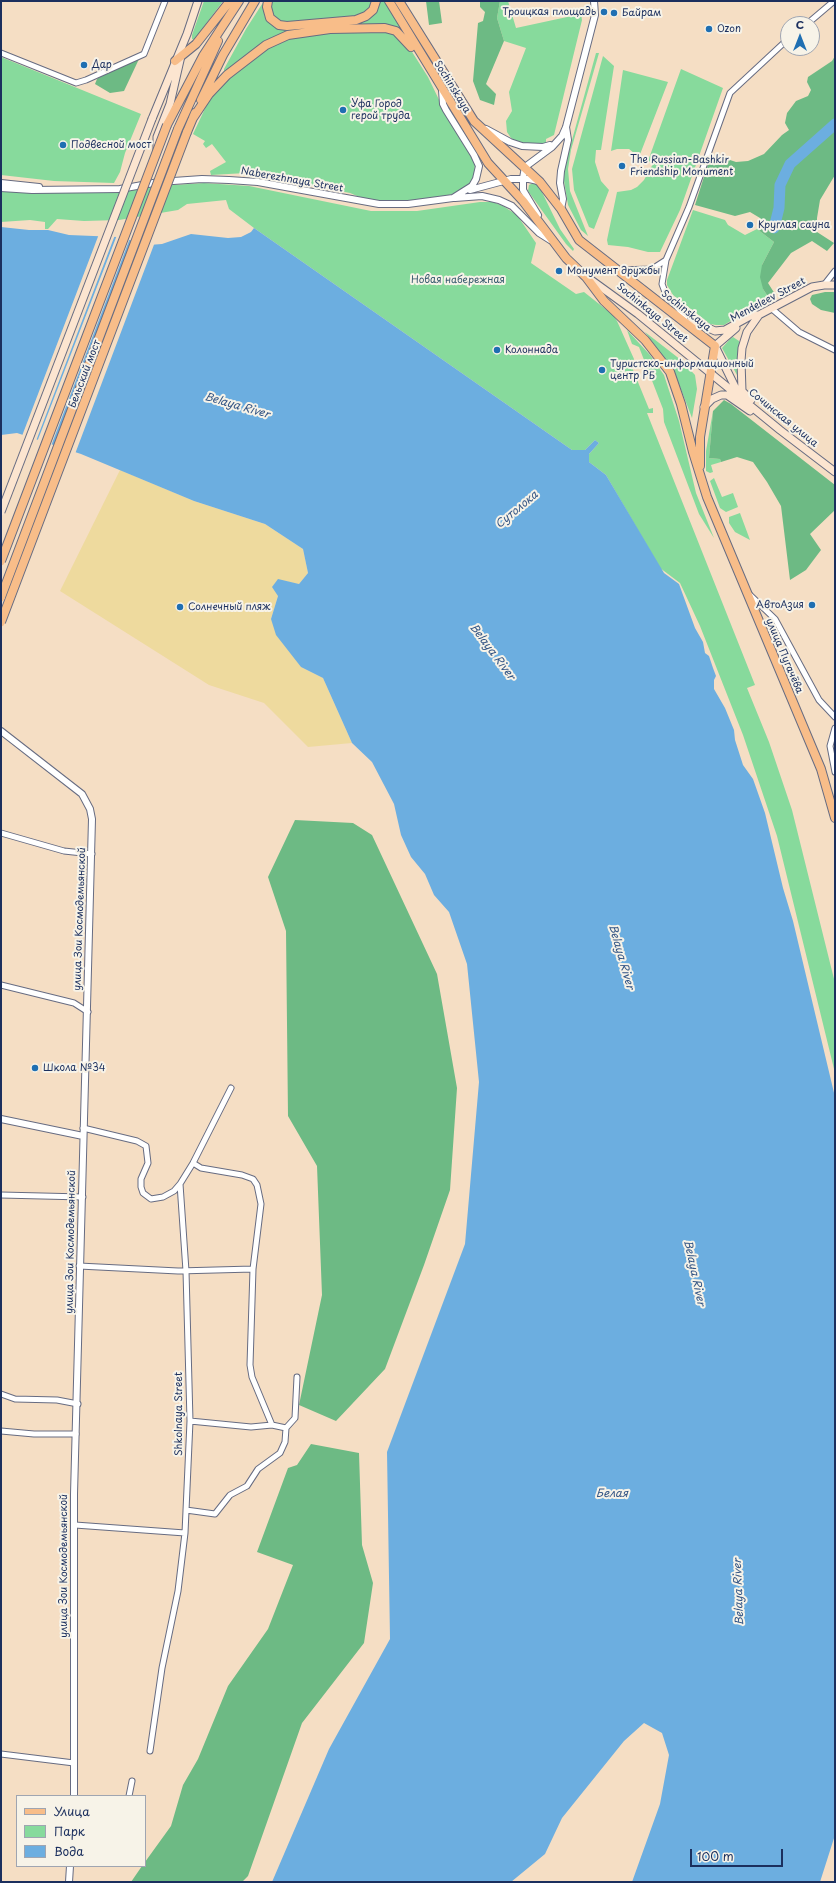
<!DOCTYPE html>
<meta charset="utf-8">
<style>
body{margin:0}
#map{position:relative;width:836px;height:1883px;overflow:hidden;background:#f5dec4;font-family:"Playpen Sans",sans-serif}
canvas{display:block}
.frame{position:absolute;inset:0;border:2px solid #1b2f5e;pointer-events:none}
.legend{position:absolute;left:16px;top:1795px;width:130px;height:72px;box-sizing:border-box;background:#f7f3e8;border:1px solid #9fa5b1;margin:0;padding:5px 7px;list-style:none;font-size:12px;color:#1b2f5e}
.legend li{display:flex;align-items:center;gap:8px;height:20px}
.legend b{width:20px;border:1px solid #9fa5b1}
.north{position:absolute;left:780px;top:16px;width:40px;height:40px;box-sizing:border-box;background:#f7f3e8;border:1px solid #9fa5b1;border-radius:50%;rotate:0deg;font-size:11px;font-weight:700;line-height:16px;text-align:center;color:#1b2f5e}
.north::after{content:'';display:block;margin:auto;width:14px;height:18px;background:#1f6fb2;clip-path:polygon(50% 0,100% 100%,50% 72%,0 100%)}
.scale{position:absolute;left:690px;top:1849px;width:93px;height:18px;box-sizing:border-box;border:2px solid #1b2f5e;border-top:0;padding-left:5px;font-size:12px;line-height:14px;white-space:nowrap;color:#1b2f5e;-webkit-text-stroke:3px #f7f3e8;paint-order:stroke}
</style>
<div id="map">
<canvas width="836" height="1883"></canvas>
<div class="frame"></div>
<ul class="legend">
<li><b style="height:5px;background:#f8bd89"></b>Улица</li>
<li><b style="height:11px;background:#87da9c"></b>Парк</li>
<li><b style="height:11px;background:#6caee0"></b>Вода</li>
</ul>
<div class="north">С</div>
<div class="scale">100 m</div>
</div>
<script>
const c = document.querySelector('canvas').getContext('2d');
c.lineJoin = 'round';
function fillPath(path, color) {
  c.fillStyle = color;
  c.fill(path, 'evenodd');
}
function toPath(rows) {
  const path = new Path2D();
  for (const r of rows) {
    path.moveTo(r[0], r[1]);
    for (let i = 2; i < r.length; i += 2) path.lineTo(r[i], r[i + 1]);
  }
  return path;
}
function trace(path, color, width, dash) {
  c.strokeStyle = color;
  c.lineWidth = width;
  c.lineCap = dash ? 'butt' : 'round';
  c.setLineDash(dash || []);
  c.stroke(path);
}
function drawText(font, color, halo, rows, align = 'center') {
  c.font = font + ' "Playpen Sans",sans-serif';
  c.lineWidth = 4;
  c.setLineDash([]);
  c.textBaseline = 'middle';
  c.strokeStyle = halo;
  c.fillStyle = color;
  for (const [text, x, y, turn = 0] of rows) {
    c.save();
    c.translate(x, y);
    c.rotate((+turn || 0) * Math.PI / 180);
    c.textAlign = isNaN(turn) ? turn : align;
    if (halo) c.strokeText(text, 0, 0);
    c.fillText(text, 0, 0);
    c.restore();
  }
}
const green = toPath([
 [204,1,223,1,194,40,192,39,192,35],
 [264,1,264,14,266,20,272,25,279,29,289,29,289,31,264,42,224,72,224,69,246,29],
 [270,1,373,1,370,8,364,13,355,16,287,22,280,21,273,16],
 [380,1,385,1,404,33,397,28,385,24,354,24,367,19,376,13],
 [500,1,508,1,516,28,581,14,582,20,554,135,546,139,546,143,543,144,537,145,518,142,511,138,507,132,506,121,512,111,509,92,526,48,504,41,497,18],
 [330,32,390,32,395,34,407,44,428,77,442,106,468,148,475,164,474,177,471,183,461,191,443,197,392,202,364,199,350,193,246,173,211,175,210,171,226,162,212,144,206,148,203,144,205,141,193,134,211,96,221,84,267,47,289,37],
 [596,53,599,53,571,150,568,169,570,191,588,236,581,230,568,205,564,181,564,169],
 [603,56,614,66,601,150,596,150,595,162,601,181,609,190,594,229,589,227,574,190,572,169],
 [1,57,141,114,125,153,120,172,114,183,54,181,1,175],
 [681,69,723,88,680,210,660,252,648,252,628,247,608,245,607,240,617,192,631,190,637,187,644,180,653,164,648,161],
 [623,70,668,82,639,157,629,149,617,149,611,151],
 [204,183,249,186,371,211,417,211,480,202,493,202,503,206,517,215,536,243,531,263,576,294,584,292,613,315,617,321,634,359,631,365,649,409,653,408,653,413,647,413,755,685,747,688,769,742,792,810,835,983,835,1073,777,836,743,735,700,626,680,583,660,568,606,475,589,462,589,454,599,443,595,440,585,450,572,450,254,228,229,209,226,200,187,204,178,210,119,220,84,221,57,219,48,229,45,229,45,222,30,220,1,222,1,191,72,193,120,192,159,186],
 [533,183,537,184,540,188,560,229,574,249,573,251,566,244,528,191,529,185],
 [693,210,725,220,728,225,745,235,757,229,774,242,762,265,763,289,769,298,724,325,716,325,710,324,673,295,667,285,667,280],
 [627,330,650,355,664,375,679,421,696,493,714,538,699,514,664,422,663,409,639,347,632,344],
 [645,332,681,360,695,375,697,389,692,418,674,371],
 [733,337,739,341,739,345,737,375,722,348,730,339],
 [713,411,709,458,720,459,721,462,711,465,713,472,710,473,706,471,706,451],
 [714,478,722,497,733,493,738,507,726,512,720,508,710,481],
 [740,513,750,540,735,532,729,523,729,517]
]);
const forest = toPath([
 [426,1,439,1,442,23,429,25],
 [480,1,500,1,497,18,504,41,486,84,496,94,494,105,480,100,473,81,478,23,483,21,485,12,480,7],
 [835,56,835,175,820,200,817,218,817,232,834,243,827,251,812,241,791,253,768,283,775,294,769,298,763,289,760,277,762,265,774,242,757,229,760,218,750,212,735,216,695,205,709,161,713,158,724,158,736,162,748,161,764,154,782,135,789,130,785,123,787,113,796,101,808,96,811,90,807,82,808,77,832,61],
 [139,59,124,91,110,93,95,84,97,79,101,76],
 [825,292,835,292,835,313,821,310,812,304,810,299,812,295],
 [724,400,731,404,835,485,835,510,810,534,821,550,806,570,790,580,781,506,767,482,753,462,737,457,721,462,720,459,709,458,713,411],
 [295,820,353,823,372,835,437,974,457,1088,450,1190,424,1265,385,1369,336,1421,299,1405,322,1295,317,1166,288,1116,286,931,268,877],
 [311,1444,359,1453,362,1545,373,1583,364,1643,302,1723,248,1876,242,1882,131,1882,142,1866,145,1866,145,1862,171,1826,183,1785,198,1759,228,1686,268,1629,293,1565,257,1552,288,1468,297,1465]
]);
const sand = toPath([
 [120,470,194,501,265,524,303,549,308,573,299,584,278,580,278,596,271,619,301,667,323,678,352,743,308,747,264,703,209,685,60,591]
]);
const water = toPath([
 [1,227,29,230,48,230,69,235,118,237,149,245,162,244,191,234,228,238,241,237,251,232,254,228,572,450,585,450,595,440,599,443,589,454,589,462,606,475,664,573,679,584,695,628,703,642,705,653,709,656,713,668,716,676,714,680,714,689,725,708,734,730,735,740,743,765,753,779,765,813,783,888,793,921,835,1097,835,1835,820,1882,632,1882,660,1804,669,1755,662,1733,644,1723,624,1741,562,1818,545,1854,511,1882,272,1882,329,1749,390,1639,387,1452,465,1244,479,1082,467,964,449,912,434,895,425,874,411,857,401,835,394,804,372,762,352,743,323,678,301,667,276,635,271,619,278,596,272,587,278,579,299,584,308,573,303,549,265,524,194,501,81,454,17,433,1,435]
]);
const pier = toPath([
 [99,234,115,235,36,441,22,436],
 [117,235,130,238,51,446,37,442],
 [132,238,149,243,155,242,75,454,53,447]
]);
const river = toPath([
 [774,228,779,208,780,185,790,164,835,124]
]);
const minor = toPath([
 [807,24,834,1],
 [1,53,76,83,86,80,144,54,165,1],
 [666,260,662,284,665,292,684,316,686,323],
 [618,270,652,269,666,260,689,207,730,93,788,39],
 [824,285,835,271],
 [771,308,799,332,835,350],
 [750,595,775,619,819,700,835,717],
 [835,728,830,746,835,772],
 [1,833,64,851,92,854],
 [1,985,74,1003,88,1012],
 [83,1128,137,1141,146,1146,148,1163,141,1179,141,1187,143,1193,151,1199,163,1197,174,1191,180,1184],
 [193,1163,201,1168,242,1175,253,1179,257,1185,261,1204,253,1269,250,1365,252,1377,272,1425],
 [1,1195,83,1197],
 [79,1266,178,1271,253,1269],
 [1,1394,15,1399,57,1400,78,1404],
 [286,1428,295,1418,297,1377],
 [1,1431,34,1434,76,1434],
 [186,1510,215,1514,230,1495,247,1486,258,1469,280,1453,285,1442,286,1428,272,1425,251,1427,190,1421],
 [75,1525,185,1533],
 [150,1751,162,1668,178,1591,185,1533,190,1421,186,1271,180,1184,193,1163,231,1088],
 [1,1754,74,1763],
 [129,1796,132,1781]
]);
const tertiary = toPath([
 [486,129,510,142,522,146,543,147,550,145],
 [1,183,39,187],
 [1,188,32,190,120,189,159,182,202,179,229,180,258,182,379,204,408,204,453,198,472,186,476,179,479,166,474,155,446,110,443,104,442,90],
 [470,190,511,179,529,179,538,181],
 [455,198,482,196,499,200,512,206,539,233,550,240],
 [561,209,563,199,560,183,561,171,568,140,566,127],
 [538,215,523,190,523,178,525,167,552,147,562,136,566,127,595,15,594,1],
 [1,731,82,794,90,809,92,819,74,1494,74,1796],
 [1,1119,83,1136],
 [69,1882,70,1866]
]);
const secondary = toPath([
 [152,119,187,34,198,1],
 [157,149,157,137,170,104,181,56],
 [587,277,638,314,780,430,835,472],
 [755,317,812,287,824,285,835,285],
 [686,323,695,322,715,331,725,330,752,315,759,315,747,332,742,348,741,361,742,391,751,400],
 [736,328,715,346,738,393],
 [704,407,712,399,721,395,727,395,750,411]
]);
const primary = toPath([
 [268,1,267,7,270,18,279,25,287,26,356,20,366,16,373,10,376,1],
 [389,1,488,163,523,201,566,258,586,277,604,301,645,340,670,372,681,404,693,452,707,497,821,769,835,818],
 [399,1,474,121,540,182,561,209,579,240,715,346,700,437,700,466],
 [175,61,196,44,230,1],
 [201,100,223,55,255,1],
 [193,118,209,94,227,75,266,45,288,35,330,29,385,28,396,31,411,47],
 [167,125,203,56,239,1],
 [178,129,218,41],
 [187,132,195,113]
]);
const secondaryBridge = toPath([
 [1,512,152,119]
]);
const primaryBridge = toPath([
 [1,561,167,125],
 [1,597,178,129],
 [1,622,187,132]
]);
const markers = [
 [604,12,4,"#1f6fb2"],
 [614,13,4,"#1f6fb2"],
 [709,29,4,"#1f6fb2"],
 [84,65,4,"#1f6fb2"],
 [343,110,4,"#1f6fb2"],
 [63,145,4,"#1f6fb2"],
 [622,166,4,"#1f6fb2"],
 [750,225,4,"#1f6fb2"],
 [559,271,4,"#1f6fb2"],
 [497,350,4,"#1f6fb2"],
 [602,370,4,"#1f6fb2"],
 [812,605,4,"#1f6fb2"],
 [180,607,4,"#1f6fb2"],
 [35,1068,4,"#1f6fb2"]
];
const poiNames = [
 ["Троицкая площадь",596,12,"right"],
 ["Байрам",622,13],
 ["Ozon",717,29],
 ["Дар",92,65],
 ["Уфа Город",351,104],
 ["герой труда",351,116],
 ["Подвесной мост",71,145],
 ["The Russian-Bashkir",630,160],
 ["Friendship Monument",630,172],
 ["Круглая сауна",758,225],
 ["Монумент дружбы",567,271],
 ["Колоннада",505,350],
 ["Туристско-информационный",610,364],
 ["центр РБ",610,376],
 ["АвтоАзия",804,605,"right"],
 ["Солнечный пляж",188,607],
 ["Школа №34",43,1068]
];
const streetNames = [
 ["Sochinskaya",452,87,58],
 ["Naberezhnaya Street",292,180,10],
 ["Mendeleev Street",768,300,-28],
 ["Sochinskaya",686,311,38],
 ["Sochinkaya Street",652,313,39],
 ["Бельский мост",85,374,-69],
 ["Сочинская улица",783,418,39],
 ["улица Пугачёва",784,656,67],
 ["улица Зои Космодемьянской",80,919,-88],
 ["улица Зои Космодемьянской",71,1242,-89],
 ["Shkolnaya Street",179,1414,-90],
 ["улица Зои Космодемьянской",64,1566,-90]
];
const parkNames = [
 ["Новая набережная",458,280]
];
const waterNames = [
 ["Belaya River",237,406,16],
 ["Сутолока",517,510,-40],
 ["Belaya River",492,652,53],
 ["Belaya River",621,957,74],
 ["Belaya River",694,1273,78],
 ["Белая",612,1494],
 ["Belaya River",739,1592,-92]
];
fillPath(green, '#87da9c');
fillPath(forest, '#6dba84');
fillPath(sand, '#eeda9e');
fillPath(water, '#6caee0');
fillPath(pier, '#f5dec4');
trace(river, '#6caee0', 11);
trace(minor, '#676c82', 7);
trace(tertiary, '#676c82', 8);
trace(secondary, '#676c82', 9);
trace(primary, '#676c82', 10);
trace(minor, '#fff', 5);
trace(tertiary, '#fff', 6);
trace(secondary, '#fce5d0', 7);
trace(primary, '#f8bd89', 8);
trace(secondaryBridge, '#676c82', 9, []);
trace(primaryBridge, '#676c82', 10, []);
trace(secondaryBridge, '#fce5d0', 7);
trace(primaryBridge, '#f8bd89', 8);
for (const [x, y, r, color] of markers) {
  const dot = new Path2D();
  dot.arc(x, y, r, 0, 2 * Math.PI);
  c.fillStyle = color;
  c.fill(dot);
  trace(dot, '#f7f3e8', 1.5);
}
drawText('10px', '#1b2f5e', '#f7f3e8', poiNames, 'left');
drawText('10px', '#1b2f5e', '#f7f3e8', streetNames);
drawText('10px', '#365a6e', '#f7f3e8', parkNames);
drawText('italic 11px', '#335585', '#f7f3e8', waterNames);
</script>
